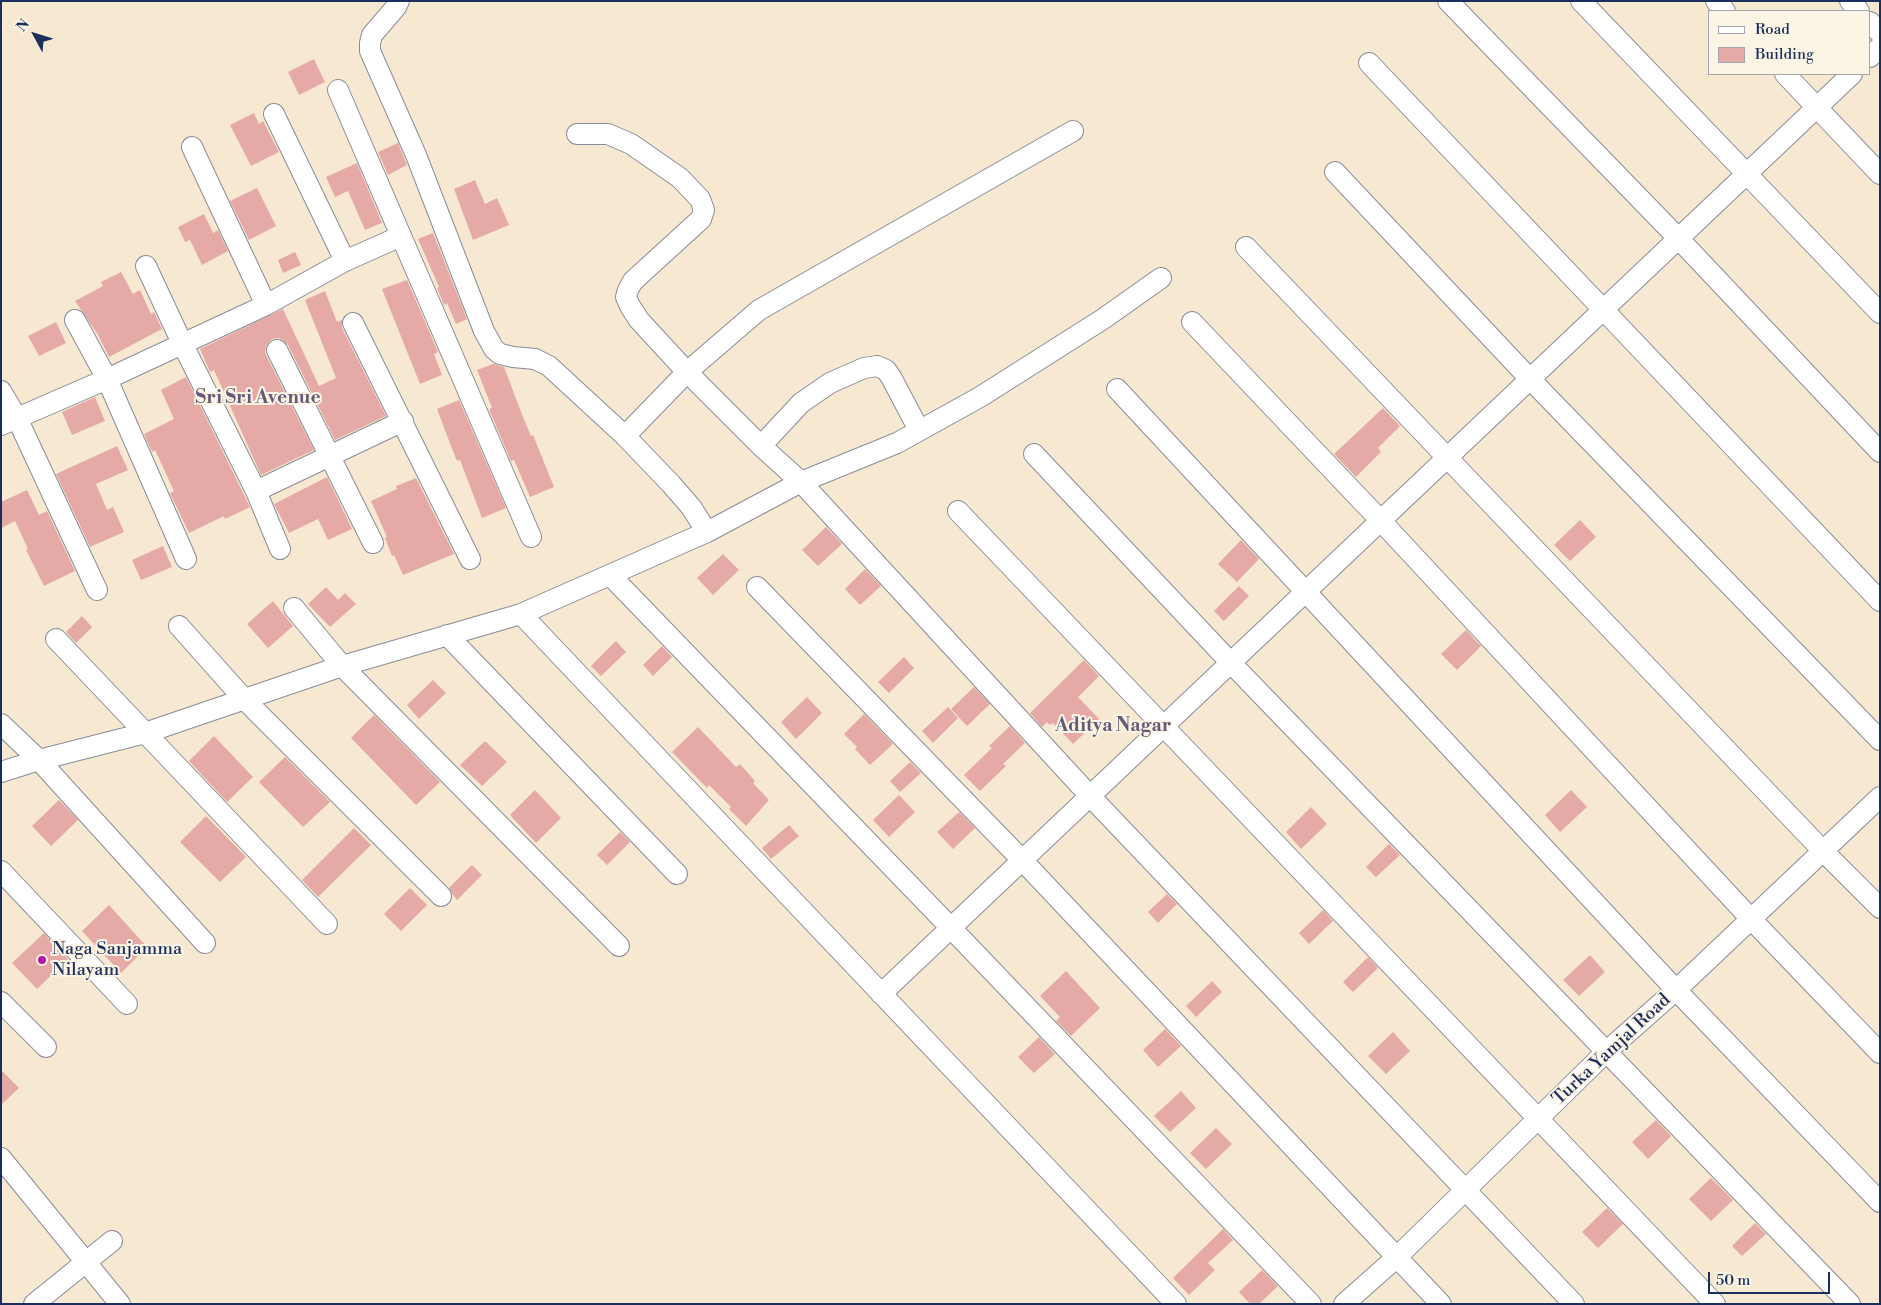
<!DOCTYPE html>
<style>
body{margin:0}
#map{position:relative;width:1881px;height:1305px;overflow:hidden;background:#f7e9d1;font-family:"Libre Bodoni",serif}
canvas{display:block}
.frame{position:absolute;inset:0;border:2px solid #1b2f5e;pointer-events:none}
.legend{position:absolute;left:1708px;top:10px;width:162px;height:65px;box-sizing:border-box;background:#fcf5e5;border:1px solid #a2a6af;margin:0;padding:6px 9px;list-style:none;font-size:15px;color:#1b2f5e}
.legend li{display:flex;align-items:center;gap:10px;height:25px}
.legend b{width:25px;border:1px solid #a2a6af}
.north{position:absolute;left:10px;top:10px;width:50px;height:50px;-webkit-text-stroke:4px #fcf5e5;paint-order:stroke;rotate:309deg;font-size:14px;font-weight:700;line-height:20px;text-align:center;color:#1b2f5e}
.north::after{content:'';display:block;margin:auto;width:18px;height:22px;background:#1b2f5e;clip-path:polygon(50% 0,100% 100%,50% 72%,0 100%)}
.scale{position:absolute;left:1708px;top:1272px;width:122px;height:22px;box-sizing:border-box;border:2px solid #1b2f5e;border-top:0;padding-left:6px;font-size:15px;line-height:18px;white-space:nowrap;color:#1b2f5e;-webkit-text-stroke:4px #fcf5e5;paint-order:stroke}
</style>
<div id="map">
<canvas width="1881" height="1305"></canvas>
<div class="frame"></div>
<ul class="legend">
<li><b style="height:6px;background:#fff"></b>Road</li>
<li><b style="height:14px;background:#e6aaa6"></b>Building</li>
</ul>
<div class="north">N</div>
<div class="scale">50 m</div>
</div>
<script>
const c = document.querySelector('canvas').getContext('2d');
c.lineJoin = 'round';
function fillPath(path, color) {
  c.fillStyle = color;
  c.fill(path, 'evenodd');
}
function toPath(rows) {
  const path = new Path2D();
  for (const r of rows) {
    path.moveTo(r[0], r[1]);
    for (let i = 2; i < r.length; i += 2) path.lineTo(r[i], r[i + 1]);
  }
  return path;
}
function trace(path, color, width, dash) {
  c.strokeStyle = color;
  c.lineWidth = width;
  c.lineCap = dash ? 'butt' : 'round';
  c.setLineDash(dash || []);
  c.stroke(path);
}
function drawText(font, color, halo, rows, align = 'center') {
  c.font = font + ' "Libre Bodoni",serif';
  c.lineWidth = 4;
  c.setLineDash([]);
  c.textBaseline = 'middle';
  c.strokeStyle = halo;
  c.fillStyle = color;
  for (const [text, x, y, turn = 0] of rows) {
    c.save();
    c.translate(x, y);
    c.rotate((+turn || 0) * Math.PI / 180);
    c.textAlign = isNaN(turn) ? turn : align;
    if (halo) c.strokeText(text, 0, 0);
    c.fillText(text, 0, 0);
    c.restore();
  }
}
const building = toPath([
 [314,59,325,82,299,95,288,72],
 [254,113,259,124,263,121,279,152,251,166,230,125],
 [398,143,407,165,388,175,378,152],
 [357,163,382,223,365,230,348,191,335,197,326,177],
 [475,180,485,204,497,198,509,225,473,240,454,189],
 [257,188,276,226,249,240,230,201],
 [204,214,213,233,218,230,228,251,202,265,190,240,185,242,178,227],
 [433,233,467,319,456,324,447,303,444,305,437,288,439,287,418,239],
 [295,252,301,265,283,273,278,260],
 [121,272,133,294,140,290,151,314,154,312,162,329,109,357,98,335,75,301,103,286,101,282],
 [407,280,438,352,434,354,442,375,420,384,382,289],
 [325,291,337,322,342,320,342,328,386,416,335,440,288,345,283,340,278,338,272,339,267,344,265,350,266,355,314,450,261,475,214,370,210,372,200,349,283,309,319,386,336,378,305,300],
 [56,322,66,343,39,356,28,336],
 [493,364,504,367,523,417,531,436,533,435,554,487,530,497,514,460,511,461,491,414,489,409,492,408,477,370],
 [186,377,250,507,225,519,224,516,189,533,170,493,174,491,155,450,152,452,144,434,174,419,161,390],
 [95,397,105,421,72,435,62,412],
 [459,400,506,508,482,518,460,460,457,461,451,446,437,409],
 [1383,408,1400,426,1378,448,1381,452,1356,477,1334,454],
 [117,446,128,470,96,484,107,510,113,507,124,532,90,547,56,474],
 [327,477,352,529,328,540,318,519,289,533,274,504],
 [416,478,454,554,403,575,394,555,392,556,385,538,387,537,371,501,397,489,396,486],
 [27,490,39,515,47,511,75,571,44,586,26,550,28,549,15,521,1,528,1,502],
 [1580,520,1596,537,1570,561,1554,545],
 [826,527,842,544,818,566,802,550],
 [1241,540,1259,559,1237,582,1218,564],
 [163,546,172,567,141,580,132,560],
 [723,554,739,570,713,595,697,578],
 [865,569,881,586,860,605,845,589],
 [1239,586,1249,596,1224,621,1214,611],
 [326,587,338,600,345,593,356,604,330,627,308,604],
 [273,601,293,626,268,648,247,624],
 [82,616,92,627,76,643,66,632],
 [1466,630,1481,646,1457,670,1441,654],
 [616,641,626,652,601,676,591,666],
 [662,646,672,657,653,676,643,665],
 [904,657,914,668,889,693,878,682],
 [1084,660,1099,676,1078,697,1099,719,1073,744,1053,723,1050,725,1047,722,1042,727,1030,713],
 [433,680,446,693,419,719,407,705],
 [974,687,990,704,967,726,951,709],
 [807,697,822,713,796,739,781,722],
 [948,707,958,718,933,743,922,731],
 [864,714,893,744,870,765,855,749,857,747,844,734],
 [374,715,440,782,416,805,351,738],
 [1010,726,1025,743,1003,764,1006,766,980,791,964,775,992,748,989,746],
 [698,727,736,767,740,764,755,781,753,783,769,800,746,826,729,809,731,807,709,785,707,788,672,752],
 [214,736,253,777,227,802,189,761],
 [485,741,507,762,482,786,460,765],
 [285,757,330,802,303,827,259,782],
 [910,762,921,773,900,792,890,781],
 [535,790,561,818,536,843,510,815],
 [1571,790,1587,807,1560,832,1545,815],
 [899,795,915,812,889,837,873,820],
 [59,800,78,820,51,846,32,826],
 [1311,807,1327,824,1301,849,1286,832],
 [959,812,975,828,953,849,937,832],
 [206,816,246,857,220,882,180,842],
 [789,825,799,836,771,859,762,848],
 [354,828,371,845,318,897,302,880],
 [620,832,630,842,607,865,597,855],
 [1389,844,1400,855,1376,877,1366,867],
 [472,865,482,875,457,900,453,895,449,888],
 [410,888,427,905,401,931,384,914],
 [1167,894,1177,904,1158,923,1148,912],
 [109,905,147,947,121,973,82,931],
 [1323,910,1333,921,1309,944,1299,933],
 [44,933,68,959,37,989,12,963],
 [1590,955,1605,972,1579,996,1563,980],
 [1368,957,1378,968,1353,992,1343,982],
 [1066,971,1100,1008,1071,1036,1056,1021,1060,1017,1040,996],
 [1212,981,1222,992,1196,1017,1186,1006],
 [1165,1029,1181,1046,1158,1067,1143,1050],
 [1393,1032,1410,1051,1386,1074,1368,1056],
 [1039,1037,1055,1054,1034,1073,1018,1057],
 [1,1070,19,1088,1,1105],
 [1181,1091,1196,1108,1170,1132,1154,1116],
 [1656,1120,1671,1136,1648,1159,1632,1142],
 [1216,1128,1232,1144,1206,1169,1190,1153],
 [1711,1178,1733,1200,1711,1221,1689,1199],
 [1607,1208,1623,1224,1598,1248,1582,1232],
 [1755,1223,1766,1234,1742,1256,1732,1246],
 [1223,1229,1233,1240,1208,1263,1215,1270,1189,1295,1173,1278],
 [1262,1270,1278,1286,1259,1304,1250,1304,1239,1292]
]);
const minor = toPath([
 [399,1,396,7,372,35,370,43,370,51,416,155,484,331,494,349,500,354,513,357,535,359,549,366,625,436,671,484,691,507,707,532],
 [1448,1,1678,238,1880,452],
 [1581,1,1880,313],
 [1716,1,1725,11],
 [1850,1,1859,11],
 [1870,22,1880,33],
 [1870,57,1880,47],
 [1369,63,1880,601],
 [1785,74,1880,174],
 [338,90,531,537],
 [274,114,345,261],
 [577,134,608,134,631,144,680,178,700,199,704,210,701,219,633,281,628,290,626,297,630,306,639,320,687,372,761,446,801,482,1090,796,1574,1304],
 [192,147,266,305],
 [1335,172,1530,379,1880,740],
 [1246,247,1823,851,1880,908],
 [146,266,182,343,256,491,280,549],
 [75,320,107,379,186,559],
 [1192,322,1381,521,1751,919,1880,1053],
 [353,323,470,559],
 [277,350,373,543],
 [1117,389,1676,990,1880,1202],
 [1,391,17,418,97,590],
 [1,425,107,379,266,305,345,261,401,236],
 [625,436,687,372,759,310,1073,131],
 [761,446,801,403,830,383,864,368,877,366,886,370,891,377,919,430],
 [1034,454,1231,663,1850,1304],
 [256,491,403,421],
 [958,511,1715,1304],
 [610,575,951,928,1311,1304],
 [757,587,1022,860,1441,1304],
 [294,608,342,666,619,946],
 [521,614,1176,1304],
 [179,626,244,699,441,896],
 [447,635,677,874],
 [56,639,327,924],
 [1,724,39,760,205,943],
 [1,772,39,760,145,733,342,666,521,614,707,532,801,482,897,443,980,397,1103,319,1161,278],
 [1,871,127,1004],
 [881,994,1852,74],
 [1,1002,46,1047],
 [1,1158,120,1304],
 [34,1304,112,1241],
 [1344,1304,1397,1257,1607,1051,1676,990,1880,797]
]);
const markers = [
 [42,960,5,"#b5179e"]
];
const poiNames = [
 ["Naga Sanjamma",52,950],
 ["Nilayam",52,971]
];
const streetNames = [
 ["Turka Yamjal Road",1612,1050,-43]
];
const neighbourhoodNames = [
 ["Sri Sri Avenue",258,398],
 ["Aditya Nagar",1113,726]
];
fillPath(building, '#e6aaa6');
trace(minor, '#898c98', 22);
trace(minor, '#fff', 20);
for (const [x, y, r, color] of markers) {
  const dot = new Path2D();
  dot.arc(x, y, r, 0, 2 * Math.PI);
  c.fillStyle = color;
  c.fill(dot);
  trace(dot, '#fcf5e5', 2);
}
drawText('18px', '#1b2f5e', '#fcf5e5', poiNames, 'left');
drawText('18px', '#1b2f5e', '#fcf5e5', streetNames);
drawText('bold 19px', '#625a77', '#fcf5e5', neighbourhoodNames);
</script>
